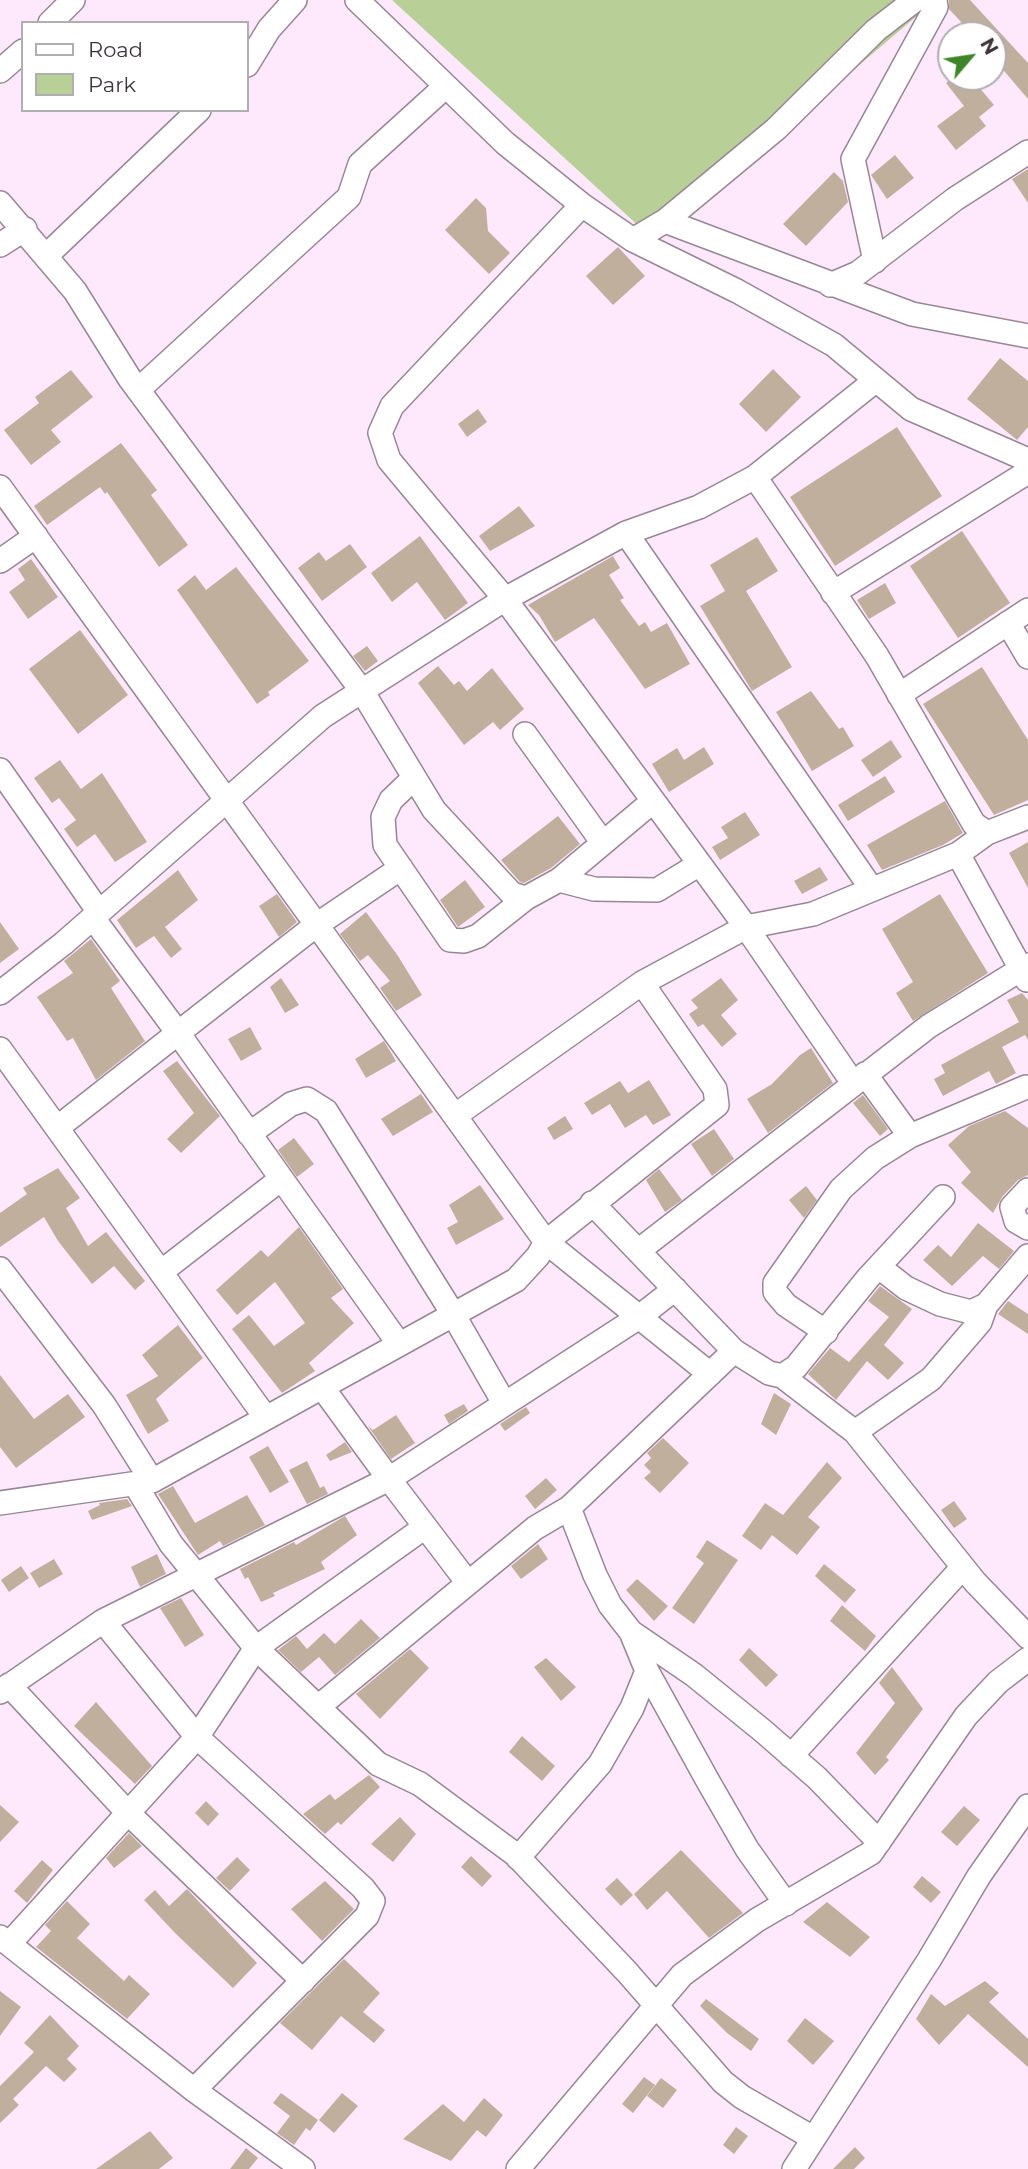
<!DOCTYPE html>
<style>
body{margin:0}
#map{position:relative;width:1028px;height:2169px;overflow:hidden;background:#fee9fc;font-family:Montserrat,sans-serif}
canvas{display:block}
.legend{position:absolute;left:21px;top:21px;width:228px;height:91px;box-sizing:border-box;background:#fff;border:2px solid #b1aeb1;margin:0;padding:9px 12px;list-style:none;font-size:21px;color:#3d353c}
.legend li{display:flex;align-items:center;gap:14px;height:35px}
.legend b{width:35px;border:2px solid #b1aeb1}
.north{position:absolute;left:937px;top:21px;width:70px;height:70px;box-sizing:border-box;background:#fff;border:2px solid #b1aeb1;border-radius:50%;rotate:61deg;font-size:19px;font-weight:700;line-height:28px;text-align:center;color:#3d353c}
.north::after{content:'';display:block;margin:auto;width:24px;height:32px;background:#3f862b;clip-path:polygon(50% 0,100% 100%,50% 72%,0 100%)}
</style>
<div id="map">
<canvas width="1028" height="2169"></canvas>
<ul class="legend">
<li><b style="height:9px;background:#fff"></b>Road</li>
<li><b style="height:19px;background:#b8d098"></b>Park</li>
</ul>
<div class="north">N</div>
</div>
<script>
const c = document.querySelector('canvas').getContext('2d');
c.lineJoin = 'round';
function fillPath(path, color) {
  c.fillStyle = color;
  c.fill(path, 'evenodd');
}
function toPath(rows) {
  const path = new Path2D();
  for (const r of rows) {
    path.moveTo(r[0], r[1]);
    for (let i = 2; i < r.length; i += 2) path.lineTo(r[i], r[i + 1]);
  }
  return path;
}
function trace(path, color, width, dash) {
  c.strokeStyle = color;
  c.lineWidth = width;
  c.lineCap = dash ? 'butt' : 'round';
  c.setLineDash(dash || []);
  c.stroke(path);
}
const green = toPath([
 [392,0,920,0,925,9,654,240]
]);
const building = toPath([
 [949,0,970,0,1028,63,1028,99,993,58,993,35,973,35,949,9],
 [953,77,965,77,974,89,978,86,994,105,979,117,986,126,956,150,937,126,964,106,946,83],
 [895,155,914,178,887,199,871,175],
 [1028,169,1028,203,1012,179],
 [834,172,843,181,848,202,806,246,783,224],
 [476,198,486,208,488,231,510,253,489,274,445,230],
 [618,247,645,276,613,305,586,276],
 [1000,358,1028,381,1028,427,1017,440,967,399],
 [773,369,801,397,766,432,739,404],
 [71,370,93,397,51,430,61,442,31,465,4,430,39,403,35,397],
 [478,409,487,422,467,437,458,424],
 [897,427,942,496,835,566,790,497],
 [121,443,157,490,151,495,188,545,159,567,107,492,105,494,100,487,47,525,34,506],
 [519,506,535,526,490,551,479,536],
 [962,531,1010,603,958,638,910,566],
 [420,536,468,603,445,620,417,582,392,602,371,573],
 [757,537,778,571,746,591,792,667,752,691,700,606,725,591,710,565],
 [350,544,367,567,322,601,298,568,319,552,326,561],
 [613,556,620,568,609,575,624,598,620,600,639,626,645,622,651,632,667,623,690,664,645,689,594,618,555,642,539,615,528,605],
 [31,559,58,597,28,619,9,592,25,580,18,569],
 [236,567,309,661,268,692,270,695,257,704,177,590,195,575,206,590],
 [885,583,896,603,869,619,857,600],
 [80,630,128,695,78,734,29,669],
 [367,646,378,661,365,671,353,656],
 [438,666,454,685,459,681,467,691,492,668,524,709,500,730,493,722,464,745,418,683],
 [982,667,1028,740,1028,800,994,815,923,704],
 [811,691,839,729,843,727,854,746,812,771,776,712],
 [891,740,902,757,873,777,861,760],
 [704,747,714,764,669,792,652,764,677,748,684,760],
 [60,760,81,789,102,773,147,842,115,862,95,834,77,847,64,829,76,820,59,798,52,803,34,778],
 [885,776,895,792,848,821,838,805],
 [945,801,963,833,943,845,882,870,867,845],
 [745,812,760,835,720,860,712,847,728,838,721,827],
 [558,816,580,844,551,868,524,883,520,882,501,860],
 [1028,842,1028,888,1009,853],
 [820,867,828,880,802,894,794,881],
 [178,870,198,900,165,927,182,949,171,958,154,936,136,948,117,920],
 [465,880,485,907,458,927,440,900],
 [277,894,297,922,279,937,259,906],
 [940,894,988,973,913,1021,896,993,913,982,882,929],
 [366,912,398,956,422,995,396,1011,380,988,390,981,368,955,360,961,340,934],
 [0,922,19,949,0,963],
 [91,939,120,981,111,988,145,1041,96,1080,73,1038,67,1041,37,997,73,973,64,961],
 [281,978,299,1005,285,1013,270,987],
 [721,978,738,1000,721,1015,737,1034,722,1047,703,1024,698,1027,689,1014,698,1008,691,1000],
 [1022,993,1028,1000,1028,1040,1025,1035,1002,1047,1016,1073,996,1084,989,1071,943,1096,934,1079,945,1073,941,1065,1019,1022,1007,1000],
 [250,1027,262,1049,241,1061,228,1039],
 [384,1041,396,1061,366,1078,355,1059],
 [811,1048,833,1083,768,1133,747,1099,772,1084,800,1055],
 [177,1061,220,1116,181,1153,167,1139,194,1113,163,1071],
 [649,1080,671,1115,653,1125,646,1115,625,1128,610,1104,592,1115,584,1103,620,1081,628,1093],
 [421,1094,433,1112,393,1136,381,1119],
 [863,1095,888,1129,880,1136,853,1103],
 [1005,1111,1028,1128,1028,1175,1018,1180,1002,1197,993,1213,961,1183,971,1172,948,1145,969,1126],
 [565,1116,573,1129,554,1140,547,1128],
 [714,1129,734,1159,712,1176,691,1144],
 [294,1138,314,1164,297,1177,278,1150],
 [58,1168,80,1198,66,1208,88,1246,106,1232,145,1281,135,1290,114,1266,92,1284,58,1241,44,1217,0,1247,0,1213,27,1194,23,1188],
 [659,1169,682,1200,665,1212,646,1180],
 [480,1185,504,1219,456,1245,447,1228,458,1222,449,1205],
 [806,1186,817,1200,804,1218,789,1200],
 [978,1223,1014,1251,999,1269,983,1256,952,1286,923,1260,938,1245,951,1257],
 [299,1227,343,1289,331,1298,354,1323,309,1363,315,1371,282,1393,232,1329,249,1315,274,1346,305,1323,275,1282,237,1315,216,1290,261,1250,268,1257],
 [880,1286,912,1309,884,1345,904,1363,888,1380,867,1361,836,1400,808,1374,830,1348,849,1362,889,1317,868,1301],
 [1008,1301,1028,1314,1028,1334,998,1314],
 [178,1325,203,1358,156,1399,169,1421,148,1434,126,1395,158,1376,142,1355],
 [0,1375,34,1419,68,1394,85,1417,16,1468,0,1447],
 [774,1393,791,1404,776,1435,761,1424],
 [464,1404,468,1411,449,1424,444,1415],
 [526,1407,530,1413,505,1431,500,1424],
 [396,1415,415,1443,391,1459,368,1426,373,1430],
 [663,1438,689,1463,660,1493,644,1478,651,1472,644,1465,651,1458,647,1453],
 [345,1442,352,1452,330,1461,326,1455],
 [268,1446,289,1482,270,1493,249,1457],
 [307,1461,320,1488,324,1486,328,1494,307,1504,289,1470],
 [827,1462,842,1478,808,1517,820,1527,797,1555,772,1535,761,1550,742,1536,765,1503,783,1515],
 [546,1478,557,1490,535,1509,525,1496],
 [173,1486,195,1523,247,1495,265,1525,223,1546,220,1541,198,1555,158,1494],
 [127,1499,132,1506,92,1520,88,1511,100,1505,99,1503],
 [954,1501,967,1519,954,1528,941,1510],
 [345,1516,357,1535,321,1562,325,1569,273,1593,275,1596,261,1602,248,1577,245,1579,240,1569,294,1542,296,1545],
 [707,1540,738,1560,694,1624,672,1608,704,1563,696,1557],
 [538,1544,548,1559,521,1579,511,1566],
 [157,1554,166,1574,140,1587,131,1567],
 [54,1559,63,1574,39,1588,30,1573],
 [824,1564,856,1590,845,1603,815,1576],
 [21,1566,29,1578,9,1592,1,1580],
 [637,1579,668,1606,654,1621,626,1590],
 [181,1598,204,1635,185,1647,160,1608],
 [842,1605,876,1636,865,1651,830,1621],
 [361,1619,380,1638,335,1675,319,1657,301,1672,278,1650,296,1636,307,1649,324,1633,335,1644],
 [749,1648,778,1675,766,1687,739,1660],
 [410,1649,429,1668,380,1719,356,1694],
 [546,1658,576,1687,561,1701,534,1667],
 [892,1667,923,1709,886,1757,889,1760,875,1775,856,1753,895,1703,879,1683],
 [96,1702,152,1766,135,1784,74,1726],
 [522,1736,555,1766,542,1781,509,1752],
 [369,1775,380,1787,341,1825,338,1822,325,1834,303,1814,330,1794,335,1800],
 [206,1801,219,1814,208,1826,195,1813],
 [0,1805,19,1822,0,1842],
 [964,1806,980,1820,957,1846,941,1832],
 [400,1817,416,1834,393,1862,371,1844],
 [129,1833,142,1846,114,1868,106,1858],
 [681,1850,743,1913,709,1938,667,1891,647,1910,634,1894],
 [471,1856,492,1876,482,1887,461,1867],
 [237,1857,250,1870,230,1891,216,1878],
 [42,1860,53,1870,27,1903,14,1891],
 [922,1876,941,1892,931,1903,913,1887],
 [617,1878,633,1895,621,1906,605,1889],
 [325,1881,354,1909,322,1941,291,1909],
 [187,1889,257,1963,233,1988,176,1934,144,1900,155,1890,169,1906],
 [67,1901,90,1924,77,1938,124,1981,129,1975,150,1994,127,2019,36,1947,51,1931,45,1925],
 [827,1902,870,1937,850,1957,803,1922],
 [344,1959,380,1993,363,2012,385,2030,374,2043,341,2016,312,2050,280,2023],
 [985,1981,999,1993,989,2002,1028,2039,1028,2067,968,2014,939,2045,916,2019,931,1994,945,2006],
 [0,1991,21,2007,0,2036],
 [706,1999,759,2039,751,2051,727,2033,700,2006],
 [50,2015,79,2046,67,2059,77,2069,64,2082,46,2066,13,2099,19,2105,0,2123,0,2086,34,2052,24,2043],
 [805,2018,834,2041,813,2065,787,2041],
 [644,2077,655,2085,633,2113,622,2104],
 [661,2078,677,2090,663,2108,647,2096],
 [281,2093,318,2120,310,2131,306,2128,294,2145,277,2133,290,2116,273,2103],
 [342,2093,358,2106,334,2133,319,2120],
 [484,2098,503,2115,486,2137,477,2130,451,2161,403,2139,443,2104,464,2122],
 [736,2127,748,2136,734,2154,723,2145],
 [150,2131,173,2158,159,2169,96,2169],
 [855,2147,865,2158,854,2169,833,2169],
 [246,2148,258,2158,249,2169,230,2169]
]);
const minor = toPath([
 [357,0,505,143,582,205,633,240,737,291,834,345,911,409,1028,460],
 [50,23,73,0],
 [247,65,269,29,295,0],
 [0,71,23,51],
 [0,203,75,291,130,379,362,691,434,810,512,894,526,898,559,880,594,889,657,890,698,865],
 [582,205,392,406,380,433,389,460,505,599,746,927,853,1083],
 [665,221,912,314,1028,336],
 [633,240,665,221,776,129,876,30,915,0],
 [0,245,25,229],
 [46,256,199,110],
 [875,261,853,159,936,7,935,0],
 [830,285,858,273,955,199,1028,152],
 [138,390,349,197,360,164,446,86],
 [755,477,877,656,974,824,987,833,1028,817],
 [0,487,546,1242,710,1374],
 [626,533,871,888],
 [0,561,36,536],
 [833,593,1028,472],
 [1008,623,1028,657],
 [899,695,1028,610],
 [525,734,603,843],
 [0,770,99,912],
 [414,778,391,800,383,817,385,845,450,940,464,941,478,936,526,898],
 [987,833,958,854,1027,980],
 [559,880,652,802],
 [93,918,178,1033,315,926,401,868],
 [0,993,64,943,323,716,505,599,626,533,699,507,755,477,876,380],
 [0,1049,266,1418],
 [865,1074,910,1136],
 [456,1115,642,983,746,927,813,914,958,854],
 [57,1128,178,1033,399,1344],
 [249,1134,291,1104,307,1099,326,1111,453,1314,504,1403],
 [1028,1190,1012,1207,1016,1221,1028,1228],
 [592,1203,734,1351,769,1373,782,1376,855,1432,931,1379,980,1322,986,1305],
 [638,1251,929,1026,1028,965],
 [879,1267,906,1288,940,1304,971,1312,986,1305,1028,1256],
 [0,1269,104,1405,152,1481],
 [161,1272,281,1179],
 [826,1332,786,1305,775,1292,775,1283,841,1189,875,1158,910,1136,1026,1087],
 [782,1376,796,1367,868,1278,943,1197],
 [855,1432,975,1582,1028,1637],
 [135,1484,171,1544,256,1648,378,1764,420,1784,516,1855,627,1972,723,2082,742,2097,813,2138],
 [0,1503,152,1481,516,1280,538,1256,546,1242,717,1105,715,1089,642,983],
 [569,1508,595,1575,610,1605,631,1632,694,1675,763,1731,817,1778,879,1842],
 [468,1583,389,1479,639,1317,675,1289],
 [103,1621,197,1737,256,1648,425,1527],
 [631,1632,647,1671,709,1783,747,1849,786,1904],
 [9,1685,128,1813,303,1981],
 [0,1692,103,1621,389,1479,322,1387],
 [318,1707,535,1528,569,1508,734,1351],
 [791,1756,963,1567],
 [518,1858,600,1764,632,1708,647,1671],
 [0,1937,194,2090,303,2169],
 [9,1944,197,1737,363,1888,373,1901,367,1916,194,2090],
 [518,2169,682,1975,757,1920,871,1853,966,1716,998,1682,1028,1659],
 [794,2169,929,1960,979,1876,1028,1806]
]);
fillPath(green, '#b8d098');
fillPath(building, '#c0af9c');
trace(minor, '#988696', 26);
trace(minor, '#fff', 23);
</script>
